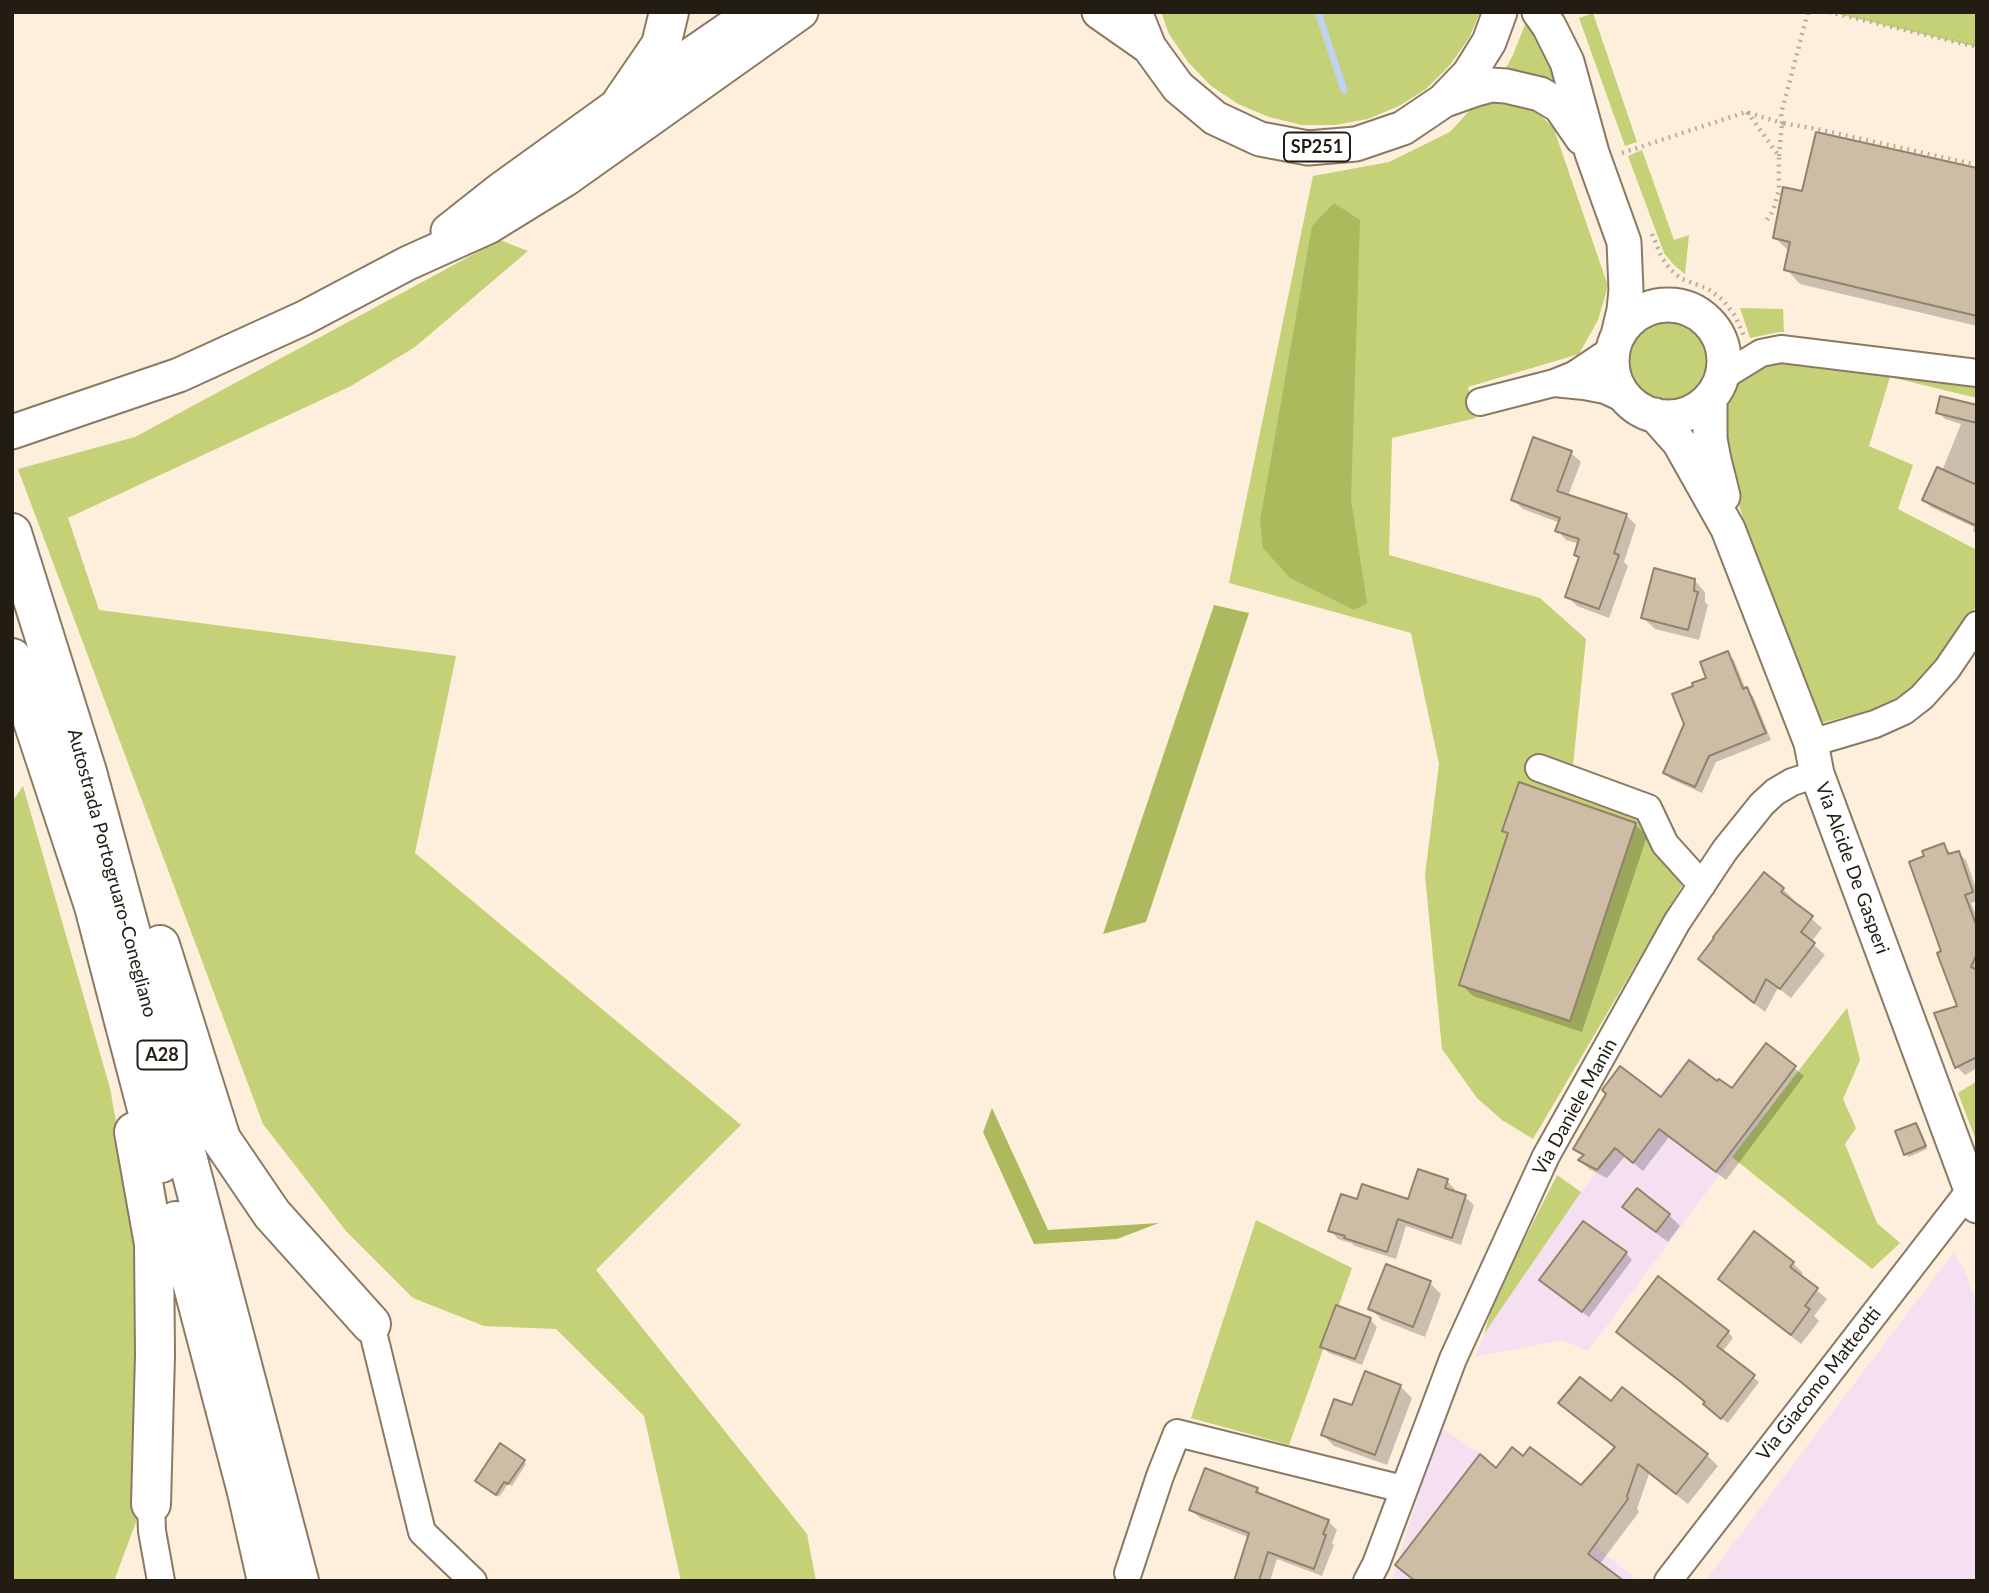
<!DOCTYPE html>
<style>
body{margin:0}
#map{position:relative;width:1989px;height:1593px;overflow:hidden;background:#fdefdb;font-family:Lato,sans-serif}
canvas{display:block}
.frame{position:absolute;inset:0;border:14px solid #221c13;pointer-events:none}
</style>
<div id="map">
<canvas width="1989" height="1593"></canvas>
<div class="frame"></div>
</div>
<script>
const c = document.querySelector('canvas').getContext('2d');
c.lineJoin = 'round';
function fillPath(path, color) {
  c.fillStyle = color;
  c.fill(path, 'evenodd');
}
function toPath(rows) {
  const path = new Path2D();
  for (const r of rows) {
    if (r.length === 3) {
      path.moveTo(r[0] + r[2], r[1]);
      path.arc(r[0], r[1], r[2], 0, 2 * Math.PI);
      continue;
    }
    path.moveTo(r[0], r[1]);
    for (let i = 2; i < r.length; i += 2) path.lineTo(r[i], r[i + 1]);
  }
  return path;
}
function trace(path, color, width, dash) {
  c.strokeStyle = color;
  c.lineWidth = width;
  c.lineCap = dash ? 'butt' : 'round';
  c.setLineDash(dash || []);
  c.stroke(path);
}
function drawText(font, color, halo, rows, align = 'center') {
  c.font = font + ' Lato,sans-serif';
  c.lineWidth = 5;
  c.setLineDash([]);
  c.textBaseline = 'middle';
  c.strokeStyle = halo;
  c.fillStyle = color;
  for (const [text, x, y, turn = 0] of rows) {
    c.save();
    c.translate(x, y);
    c.rotate((+turn || 0) * Math.PI / 180);
    c.textAlign = isNaN(turn) ? turn : align;
    if (halo) c.strokeText(text, 0, 0);
    c.fillText(text, 0, 0);
    c.restore();
  }
}
const industrial = toPath([
 [1689,1057,1765,1114,1588,1351,1562,1340,1475,1357,1484,1334,1581,1192],
 [1953,1253,1965,1271,1977,1306,1977,1581,1705,1581],
 [1439,1426,1480,1454,1634,1577,1631,1581,1392,1581]
]);
const green = toPath([
 [1161,12,1480,12,1469,38,1450,65,1426,89,1399,106,1368,119,1335,125,1302,125,1269,117,1238,104,1211,86,1188,62,1169,34],
 [1829,12,1977,12,1977,47],
 [1593,13,1637,142,1625,146,1579,18],
 [1526,22,1531,25,1566,95,1543,79,1529,74,1521,72,1503,73,1513,55],
 [1504,98,1533,107,1554,129,1608,286,1598,320,1579,354,1468,387,1476,418,1392,438,1389,555,1540,598,1586,639,1572,775,1676,839,1698,859,1533,1139,1502,1120,1477,1098,1442,1049,1425,875,1439,764,1411,633,1229,583,1313,176,1389,162,1450,132,1471,109],
 [1642,150,1674,240,1689,235,1685,274,1674,265,1664,253,1628,156],
 [500,240,528,251,415,347,351,386,68,518,99,610,456,656,415,853,741,1125,596,1270,807,1534,816,1581,681,1581,644,1416,556,1329,484,1326,413,1298,346,1231,263,1124,18,469,135,437],
 [1740,308,1783,309,1784,332,1779,332,1750,338],
 [1668,359,40],
 [1786,358,1977,382,1977,398,1890,377,1869,446,1913,465,1898,509,1977,550,1977,605,1930,670,1904,694,1868,711,1821,723,1809,713,1733,488,1722,415,1729,394,1744,377,1759,368],
 [23,786,110,1088,136,1233,139,1500,136,1522,114,1581,12,1581,12,802],
 [1847,1008,1860,1060,1843,1099,1856,1128,1845,1144,1877,1223,1900,1243,1872,1269,1732,1157],
 [1977,1081,1977,1143,1958,1093],
 [1557,1175,1581,1192,1484,1334,1494,1300],
 [1256,1220,1352,1268,1289,1445,1191,1418]
]);
const forest = toPath([
 [1334,203,1360,220,1351,500,1367,603,1354,610,1290,578,1263,548,1260,521,1312,226],
 [1214,605,1249,613,1146,922,1103,934],
 [992,1108,1048,1230,1159,1223,1117,1239,1034,1244,983,1132]
]);
const shadow = toPath([
 [1977,170,1977,326,1800,284,1786,269,1790,252,1774,237,1803,193],
 [1977,407,1977,535,1973,531,1974,527,1931,507,1924,500,1942,471,1961,424,1945,419,1938,412],
 [1571,453,1581,462,1568,496,1626,515,1636,525,1624,562,1628,566,1609,618,1577,606,1567,596,1580,559,1576,555,1579,544,1566,540,1557,530,1560,523,1523,509,1513,500],
 [1694,580,1705,592,1705,602,1708,605,1699,640,1655,629,1643,618],
 [1727,653,1734,660,1746,690,1753,696,1771,740,1716,762,1702,793,1671,779,1665,773,1708,679],
 [1635,824,1647,836,1582,1032,1473,996,1461,984,1509,835,1504,831],
 [1944,845,1952,855,1958,853,1966,860,1977,891,1977,901,1971,903,1977,918,1977,1068,1965,1075,1957,1067,1959,1007,1943,953,1926,857],
 [1783,889,1794,900,1792,902,1822,928,1811,942,1825,955,1791,998,1778,988,1765,1012,1711,970,1701,959],
 [1766,1045,1804,1076,1726,1180,1669,1137,1643,1171,1625,1156,1607,1178,1589,1169,1580,1160,1584,1157,1576,1148,1661,1100,1718,1083,1732,1090],
 [1916,1125,1919,1128,1927,1149,1909,1157,1906,1154],
 [1447,1181,1455,1189,1454,1193,1465,1197,1474,1205,1461,1245,1406,1226,1396,1259,1355,1246,1351,1243,1338,1239,1330,1230,1358,1201,1409,1201],
 [1637,1191,1669,1215,1680,1226,1668,1242,1636,1218,1625,1207],
 [1626,1253,1632,1260,1589,1317,1547,1285],
 [1793,1263,1803,1273,1800,1276,1827,1299,1814,1316,1819,1321,1801,1344,1730,1289,1720,1279],
 [1430,1283,1441,1294,1425,1337,1382,1320,1371,1309],
 [1370,1319,1377,1327,1362,1365,1329,1353,1322,1346],
 [1728,1332,1733,1338,1722,1352,1759,1382,1728,1423,1710,1410,1706,1402,1689,1388,1623,1337],
 [1400,1386,1412,1398,1387,1465,1334,1446,1323,1435,1353,1408],
 [1561,1403,1612,1404,1707,1455,1718,1466,1688,1504,1649,1474,1637,1509,1639,1512,1599,1565,1621,1581,1414,1581,1408,1576,1397,1565,1497,1470,1524,1458,1582,1488,1616,1448,1572,1415],
 [523,1461,526,1464,512,1486,508,1484,499,1497,480,1484],
 [1257,1489,1264,1497,1328,1521,1337,1530,1332,1543,1334,1545,1322,1576,1277,1559,1270,1581,1234,1581,1236,1573,1238,1574,1250,1538,1200,1518,1191,1510]
]);
const stream = toPath([
 [1318,12,1344,90]
]);
const building = toPath([
 [1816,132,1977,168,1977,316,1784,270,1790,242,1773,238,1783,187,1802,191,1816,132],
 [1940,396,1977,405,1977,423,1936,413,1940,396],
 [1533,437,1572,451,1557,491,1627,514,1614,553,1619,555,1599,609,1565,597,1579,557,1574,555,1579,539,1555,531,1560,518,1511,500,1533,437],
 [1937,467,1977,485,1977,526,1922,500,1937,467],
 [1654,568,1695,579,1694,591,1698,592,1688,630,1641,618,1654,568],
 [1728,651,1743,689,1747,687,1766,733,1709,756,1695,787,1663,773,1684,724,1672,694,1693,686,1692,683,1706,678,1700,662,1728,651],
 [1519,782,1636,823,1570,1021,1459,985,1508,833,1502,831,1519,782],
 [1944,843,1948,854,1959,851,1973,892,1965,895,1977,927,1977,954,1971,967,1977,970,1977,1057,1955,1068,1934,1013,1957,1006,1937,953,1941,951,1909,862,1924,856,1922,851,1944,843],
 [1764,872,1784,888,1781,892,1813,916,1801,932,1815,943,1780,989,1766,979,1754,1003,1698,959,1714,938,1713,937,1764,872],
 [1766,1043,1796,1066,1716,1172,1659,1129,1633,1163,1615,1148,1597,1170,1578,1160,1584,1155,1573,1149,1606,1094,1602,1090,1620,1066,1661,1097,1689,1060,1717,1081,1719,1079,1732,1088,1766,1043],
 [1916,1123,1926,1146,1904,1155,1895,1131,1916,1123],
 [1418,1169,1448,1179,1445,1188,1466,1195,1452,1238,1398,1219,1387,1252,1344,1238,1345,1236,1328,1231,1341,1194,1357,1199,1362,1184,1408,1199,1418,1169],
 [1637,1188,1670,1214,1656,1232,1622,1207,1637,1188],
 [1583,1221,1627,1252,1582,1312,1539,1280,1583,1221],
 [1754,1231,1794,1262,1790,1267,1818,1288,1805,1306,1810,1309,1791,1335,1718,1279,1754,1231],
 [1386,1264,1431,1281,1413,1327,1368,1309,1386,1264],
 [1658,1276,1729,1331,1717,1346,1755,1375,1721,1419,1703,1404,1705,1402,1681,1382,1616,1332,1658,1276],
 [1336,1305,1371,1318,1355,1359,1320,1347,1336,1305],
 [1365,1371,1401,1385,1375,1455,1321,1435,1334,1399,1352,1405,1365,1371],
 [1580,1377,1611,1401,1622,1387,1708,1454,1676,1494,1638,1464,1627,1496,1628,1499,1588,1554,1624,1581,1415,1581,1395,1565,1480,1454,1496,1468,1512,1447,1523,1456,1530,1447,1581,1485,1615,1447,1558,1403,1580,1377],
 [500,1443,525,1460,508,1484,504,1482,496,1495,475,1481,500,1443],
 [1205,1468,1258,1488,1256,1492,1329,1520,1323,1534,1326,1535,1314,1569,1268,1552,1259,1581,1234,1581,1249,1533,1189,1510,1205,1468]
]);
const path = toPath([
 [1829,12,1977,47],
 [1747,112,1779,156,1779,190,1773,211,1766,221],
 [1622,153,1746,112,1782,123,1781,114,1808,12],
 [1779,156,1782,123,1817,129,1977,165],
 [1652,234,1662,258,1670,269,1680,278,1708,289,1723,300,1735,316,1745,338]
]);
const minor = toPath([
 [1613,349,1574,375,1554,383,1584,386,1605,390,1629,401],
 [1722,377,1761,353,1781,349,1977,373],
 [1480,402,1554,383],
 [1811,743,1875,724,1904,711,1922,697,1947,669,1977,625],
 [1539,768,1648,808,1665,844,1702,885],
 [371,1324,422,1532,473,1581],
 [151,1504,152,1531,161,1581],
 [1128,1573,1160,1476,1177,1433,1403,1489],
 [1367,1581,1376,1564,1453,1359,1546,1156,1677,922,1725,850,1762,804,1775,792,1792,782,1817,774],
 [1668,1581,1971,1189]
]);
const major = toPath([
 [1099,12,1149,47],
 [1135,12,1149,47,1178,87,1215,118,1260,139,1308,148,1356,144,1403,128,1443,101,1469,74,1489,42,1500,12],
 [1539,12,1549,26,1567,62,1592,153,1624,242,1626,290,1624,310,1618,335],
 [1445,100,1476,89,1491,85,1506,86,1540,94,1560,106,1582,138],
 [448,231,500,190,622,102,753,12],
 [1668,361,56],
 [1710,398,1710,439,1714,460,1723,496],
 [1655,415,1679,442,1728,529,1811,743,1817,774,1977,1206],
 [12,432,179,375,304,318,408,263,488,227,566,179,801,12]
]);
const highway = toPath([
 [622,102,661,45,669,12],
 [12,533,87,772,142,974,178,1122,299,1581],
 [12,658,94,906,161,1163],
 [160,945,221,1139,272,1214,371,1324],
 [134,1132,154,1244,155,1355,151,1504],
 [176,1221,247,1492,267,1581]
]);
const shields = [
 [1317,147,66],
 [162,1055,49]
];
const shieldNames = [
 ["SP251",1317,147],
 ["A28",162,1055]
];
const streetNames = [
 ["Via Alcide De Gasperi",1852,868,70],
 ["Autostrada Portogruaro-Conegliano",112,873,75],
 ["Via Daniele Manin",1575,1107,-61],
 ["Via Giacomo Matteotti",1819,1384,-52]
];
fillPath(industrial, '#f4e0f0');
fillPath(green, '#c4d176');
fillPath(forest, '#acb95d');
fillPath(shadow, '#0003');
trace(stream, '#c2d2f1', 7);
fillPath(building, '#cebda5');
trace(building, '#92826c', 2);
trace(minor, '#8a7a64', 30);
trace(major, '#8a7a64', 37);
trace(highway, '#8a7a64', 42);
trace(path, '#baaf9e', 4.5, [2, 5]);
trace(minor, '#fff', 26);
trace(major, '#fff', 33);
trace(highway, '#fff', 38);
for (const [x, y, w] of shields) {
  const box = new Path2D();
  box.roundRect(x - w / 2, y - 14.5, w, 29, 5);
  c.fillStyle = '#fff';
  c.fill(box);
  trace(box, '#221c13', 2);
}
drawText('bold 18px', '#221c13', null, shieldNames);
drawText('19px', '#221c13', '#fff', streetNames);
</script>
